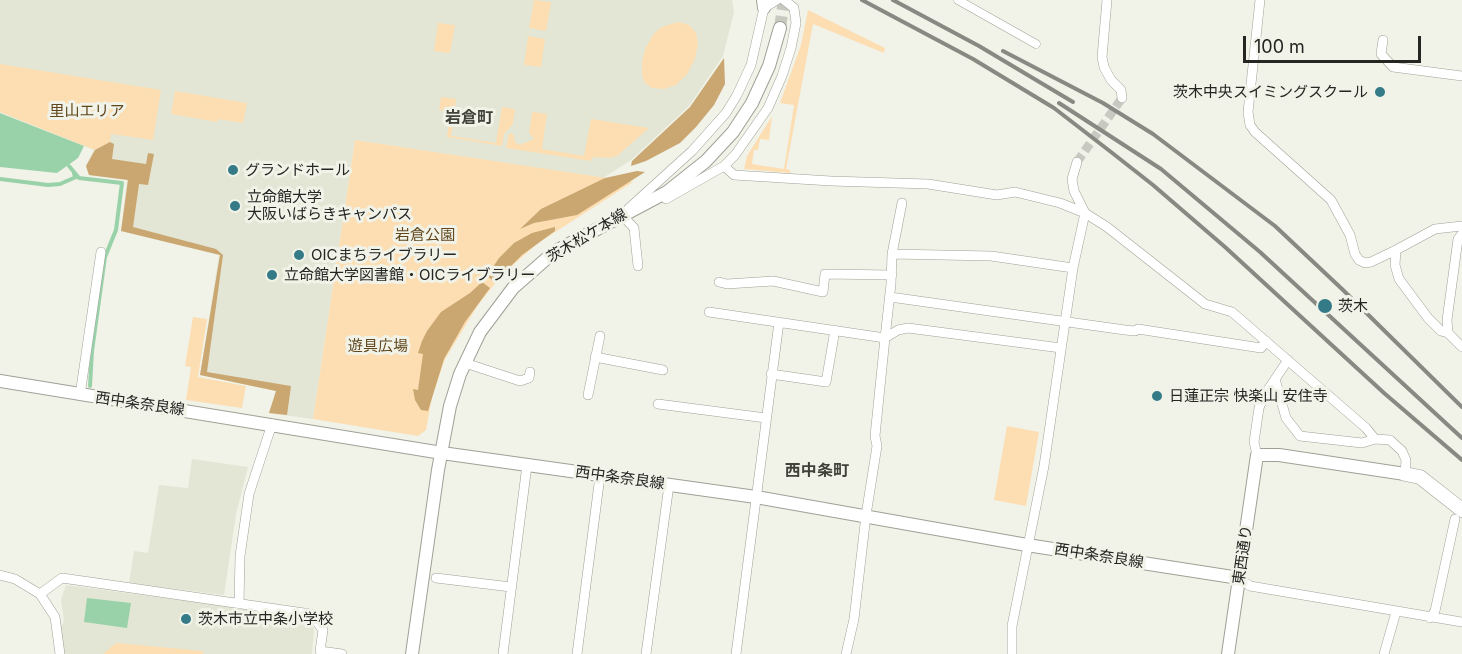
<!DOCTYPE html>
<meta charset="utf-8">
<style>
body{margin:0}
#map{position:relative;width:1462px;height:654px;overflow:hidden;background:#f1f2e8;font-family:Inter,sans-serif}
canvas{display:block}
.scale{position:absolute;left:1243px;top:36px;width:178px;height:27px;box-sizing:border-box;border:3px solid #252622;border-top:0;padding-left:8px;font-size:18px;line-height:21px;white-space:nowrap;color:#252622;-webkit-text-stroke:4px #f1f2e8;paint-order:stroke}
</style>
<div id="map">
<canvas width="1462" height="654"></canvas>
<div class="scale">100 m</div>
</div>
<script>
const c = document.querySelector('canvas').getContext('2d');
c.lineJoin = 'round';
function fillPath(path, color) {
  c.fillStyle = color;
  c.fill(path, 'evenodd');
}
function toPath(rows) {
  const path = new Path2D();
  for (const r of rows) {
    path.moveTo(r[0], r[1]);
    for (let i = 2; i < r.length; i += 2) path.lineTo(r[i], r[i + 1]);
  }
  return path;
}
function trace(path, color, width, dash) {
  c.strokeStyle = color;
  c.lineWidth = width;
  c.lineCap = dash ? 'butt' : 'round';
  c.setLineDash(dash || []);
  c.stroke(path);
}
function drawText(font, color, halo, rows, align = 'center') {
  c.font = font + ' Inter,"Noto Sans JP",sans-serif';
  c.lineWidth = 6;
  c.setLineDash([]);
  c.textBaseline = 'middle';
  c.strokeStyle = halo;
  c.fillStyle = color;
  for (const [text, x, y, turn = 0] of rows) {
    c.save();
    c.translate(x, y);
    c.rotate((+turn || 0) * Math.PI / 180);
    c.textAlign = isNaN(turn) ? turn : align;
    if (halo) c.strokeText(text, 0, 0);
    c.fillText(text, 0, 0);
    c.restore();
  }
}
const built = toPath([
 [0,0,732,0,734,12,723,56,689,106,631,160,603,178,355,140,313,419,269,413,276,391,200,375,219,255,121,231,127,180,89,175,86,166,94,150,0,112],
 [192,459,248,467,236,514,224,595,129,583,134,551,148,553,159,485,188,488],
 [66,585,308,617,314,629,312,654,63,654,60,629,64,621,61,600]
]);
const green = toPath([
 [534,0,551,2,546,31,529,28],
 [808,10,885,48,884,53,813,24,786,169,790,170,790,173,744,169,747,156,772,116,769,140,760,139,758,150,754,150,752,164,784,169,794,105,780,103,801,45],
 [679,22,689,25,696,33,698,43,695,59,687,74,676,85,664,89,652,88,645,83,642,76,642,61,646,47,653,35,659,29,667,25],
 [438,23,455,25,450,53,434,51],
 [528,36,545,39,541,67,524,65],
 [0,64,161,90,153,140,111,134,110,142,95,150,0,112],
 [175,91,247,103,243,123,218,119,217,122,171,114],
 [441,97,456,99,451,136,496,143,502,107,515,109,513,124,504,134,502,146,447,137,450,112,439,110],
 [532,112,547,114,542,149,584,156,591,119,649,128,617,156,610,158,593,157,591,161,506,148,509,133,513,134,515,142,520,145,534,139,529,133],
 [355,140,633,182,538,243,514,264,493,286,478,305,445,359,432,397,426,430,418,436,313,419],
 [193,317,207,319,198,377,246,386,242,408,186,400,191,367,185,366],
 [1007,426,1039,432,1026,506,994,500],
 [116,643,203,651,203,654,103,654]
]);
const forest = toPath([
 [724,58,725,84,714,105,696,127,680,143,646,161,631,166,632,161,690,107],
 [110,142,114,144,112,159,146,164,148,153,154,154,148,185,139,184,133,227,216,249,223,255,207,372,291,386,287,415,269,413,276,391,200,375,220,255,121,231,128,180,89,175,86,166,95,150],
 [637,171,645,172,577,215,534,223,520,229,541,209,605,178],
 [555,227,555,231,522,255,495,282,487,276,499,258,514,243,532,233],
 [482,282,490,288,465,322,444,359,428,411,421,410,415,400,413,389,418,390,423,354,418,353,422,341,427,331,441,312,470,293]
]);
const water = toPath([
 [0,113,84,146,78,158,57,173,0,167],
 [87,598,131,603,127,628,84,622]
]);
const stream = toPath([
 [69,166,79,178,122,183,116,230,105,257,92,351,90,386],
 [0,179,48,185,60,184,76,177,74,174]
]);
const minorTunnel = toPath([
 [1077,162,1122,98]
]);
const tertiaryTunnel = toPath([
 [780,28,784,0]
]);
const pedestrian = toPath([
 [958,0,1036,44]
]);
const minor = toPath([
 [1107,0,1102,57,1104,67,1111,80,1121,90,1122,98],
 [1260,0,1248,112,1250,125,1255,132,1331,200,1350,235,1355,254,1359,260,1365,263,1371,262,1396,250],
 [1383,40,1381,54,1393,67,1462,76],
 [724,166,734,175,831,181,928,184,997,195,1015,192,1060,203,1085,213,1107,227,1205,304,1232,312,1366,428,1375,439],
 [666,199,724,166,735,155,768,108,782,76,791,48,796,23,794,8,784,0],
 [628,209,692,151,726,113,737,95,751,65,764,8,777,0],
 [622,215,634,228,638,266],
 [1462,234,1458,239,1447,320,1448,333,1462,347],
 [892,254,991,256,1073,268],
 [719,282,727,284,773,281,823,292,825,274,892,275],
 [890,297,1125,330,1135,331,1138,329,1261,348,1266,341],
 [709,312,885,338,891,284,892,254,902,203],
 [1448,333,1441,331,1428,318,1399,279,1395,265,1396,250,1435,229,1462,226],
 [595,357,663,370],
 [465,363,520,381,529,378,530,372],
 [771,374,826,382,835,330],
 [1275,379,1286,418,1300,436,1362,443,1375,439,1390,440,1402,451,1406,460,1405,474],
 [80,395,101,252],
 [588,395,600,336],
 [658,404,766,418],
 [1257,455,1254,442,1259,408,1265,394,1288,360],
 [0,575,15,579,40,594,55,617,60,654],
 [436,578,511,587],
 [1239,578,1250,586,1462,622],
 [40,594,62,578,311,614,323,630,320,651,342,654],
 [239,604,240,556,249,494,272,424],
 [1430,618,1435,611,1455,519],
 [503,654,527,465],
 [577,654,600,476],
 [646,654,669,485],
 [736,654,779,322],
 [846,654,854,619,866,515,877,446,875,436,885,338,898,330,908,328,1061,348],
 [1012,654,1012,626,1044,466,1073,268,1085,213,1074,191,1072,179,1077,162],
 [1384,654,1396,612]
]);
const tertiary = toPath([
 [763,0,764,8],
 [0,381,442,453,756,497,1027,545,1239,578],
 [412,654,438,470,450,406,460,374,480,332,513,288,554,252,667,192,706,161,733,132,752,103,769,66,780,28],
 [1228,654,1257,455,1279,455,1405,474]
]);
const secondary = toPath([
 [1405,474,1420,477,1462,510]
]);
const rail = toPath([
 [862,0,973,59,1054,108,1111,152,1153,185,1225,247,1384,393,1462,460],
 [893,0,979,46,1073,102],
 [1003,51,1103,103,1153,134,1275,226,1342,289,1462,407],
 [1059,103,1161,169,1260,252,1462,438]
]);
const markers = [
 [1380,92,6,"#357b87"],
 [233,170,6,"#357b87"],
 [235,206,6,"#357b87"],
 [299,255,6,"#357b87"],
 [272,275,6,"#357b87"],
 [1325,306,8,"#357b87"],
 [1157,396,6,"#357b87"],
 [186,619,6,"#357b87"]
];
const poiNames = [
 ["茨木中央スイミングスクール",1368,92,"right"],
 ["グランドホール",245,170],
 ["立命館大学",247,197],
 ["大阪いばらきキャンパス",247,214],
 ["OICまちライブラリー",311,255],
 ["立命館大学図書館・OICライブラリー",284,275],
 ["茨木",1338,306],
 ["日蓮正宗 快楽山 安住寺",1169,396],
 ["茨木市立中条小学校",198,619]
];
const parkNames = [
 ["里山エリア",87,111],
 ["岩倉公園",425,235],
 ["遊具広場",378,346]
];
const streetNames = [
 ["茨木松ケ本線",587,236,-31],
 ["西中条奈良線",140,404,8],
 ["西中条奈良線",620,478,8],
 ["東西通り",1243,555,-82],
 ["西中条奈良線",1099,556,9]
];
const neighbourhoodNames = [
 ["岩倉町",469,118],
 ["西中条町",817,471]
];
fillPath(built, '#e3e6d4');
fillPath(green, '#fcdeb2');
fillPath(forest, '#caa671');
fillPath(water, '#99d2a9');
trace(stream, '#99d2a9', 4);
trace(minorTunnel, '#c8c9c0', 9, [9, 4.5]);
trace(tertiaryTunnel, '#c8c9c0', 12, [12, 6]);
trace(pedestrian, '#9fa197', 9);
trace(minor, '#9fa197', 10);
trace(tertiary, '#9fa197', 14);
trace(secondary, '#9fa197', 15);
trace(pedestrian, '#fff', 8);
trace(minor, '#fff', 9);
trace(tertiary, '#fff', 12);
trace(secondary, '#fff', 14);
trace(rail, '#888982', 4);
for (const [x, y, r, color] of markers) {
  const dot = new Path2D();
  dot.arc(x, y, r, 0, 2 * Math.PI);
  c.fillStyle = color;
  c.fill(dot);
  trace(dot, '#f1f2e8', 2);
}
drawText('15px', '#252622', '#f1f2e8', poiNames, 'left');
drawText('15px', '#60471d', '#f1f2e8', parkNames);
drawText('15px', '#252622', '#f1f2e8', streetNames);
drawText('bold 16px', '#41423a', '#f1f2e8', neighbourhoodNames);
</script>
